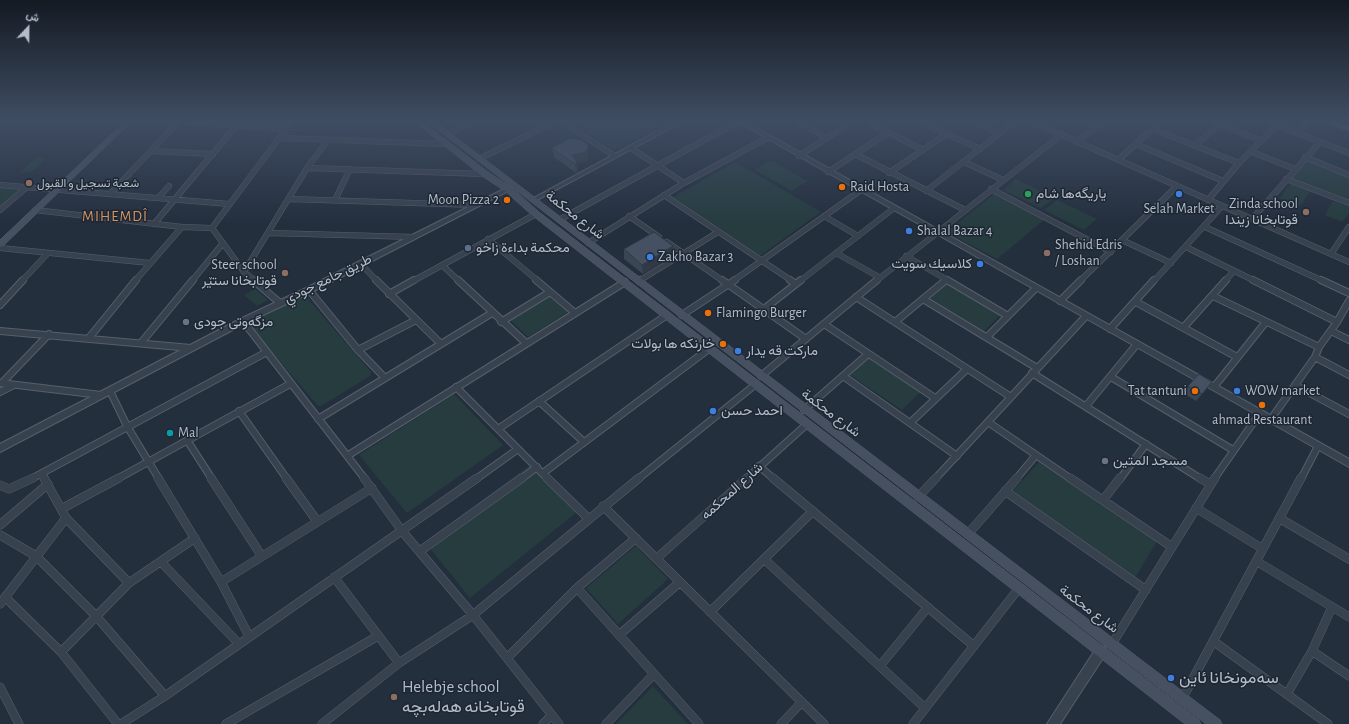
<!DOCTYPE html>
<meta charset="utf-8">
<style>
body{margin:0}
#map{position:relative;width:1349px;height:724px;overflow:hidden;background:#242f3e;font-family:"Alegreya Sans",Vazirmatn,sans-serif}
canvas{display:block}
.north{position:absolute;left:8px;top:8px;width:40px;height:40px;-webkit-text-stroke:3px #1d2633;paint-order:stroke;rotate:22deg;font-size:11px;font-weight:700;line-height:16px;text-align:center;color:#b4bcc9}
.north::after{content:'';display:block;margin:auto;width:14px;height:18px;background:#b4bcc9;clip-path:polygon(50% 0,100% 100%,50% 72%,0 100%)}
</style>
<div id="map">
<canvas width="1349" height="724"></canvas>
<div class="north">ش</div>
</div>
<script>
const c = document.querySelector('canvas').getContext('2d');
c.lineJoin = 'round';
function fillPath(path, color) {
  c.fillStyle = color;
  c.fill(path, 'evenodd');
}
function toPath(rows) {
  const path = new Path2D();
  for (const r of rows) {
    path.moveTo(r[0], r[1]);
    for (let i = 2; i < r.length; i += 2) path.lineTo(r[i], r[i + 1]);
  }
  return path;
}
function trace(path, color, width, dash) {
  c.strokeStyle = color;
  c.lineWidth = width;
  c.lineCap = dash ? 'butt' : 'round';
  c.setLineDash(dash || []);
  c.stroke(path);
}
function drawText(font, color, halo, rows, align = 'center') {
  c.font = font + ' "Alegreya Sans",Vazirmatn,sans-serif';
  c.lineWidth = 3;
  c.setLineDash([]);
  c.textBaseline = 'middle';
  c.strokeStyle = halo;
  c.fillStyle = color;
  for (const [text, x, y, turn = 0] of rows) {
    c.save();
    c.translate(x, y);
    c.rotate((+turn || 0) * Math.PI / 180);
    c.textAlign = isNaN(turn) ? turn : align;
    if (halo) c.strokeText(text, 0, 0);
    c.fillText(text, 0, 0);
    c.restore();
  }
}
const green = toPath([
 [572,122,668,122,614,150],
 [44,156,42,159,46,159,32,172,20,172,37,157],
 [771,160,807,181,792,191,755,170],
 [1306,160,1349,177,1349,201,1291,179],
 [735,162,821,212,760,256,673,197],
 [1016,179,1054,198,1041,208,1003,190],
 [1291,184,1310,192,1300,206,1280,198],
 [0,187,17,189,17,192,0,206],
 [994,194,1045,219,997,259,946,232],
 [1057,200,1097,219,1084,230,1044,210],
 [1333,201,1349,207,1349,213,1342,222,1325,215],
 [946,284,1000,315,984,331,930,298],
 [255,289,268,300,257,306,244,295],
 [303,293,371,372,370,376,321,406,318,406,247,323,248,320],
 [548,295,568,312,528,337,509,319],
 [863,354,920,392,902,410,844,371],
 [454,394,503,445,407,513,359,455],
 [1039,462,1157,541,1137,575,1134,577,1013,491],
 [530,465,577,512,470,598,425,542],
 [636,546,668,579,618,624,586,588],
 [653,686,688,724,616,724]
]);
const minorFar2 = toPath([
 [187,122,285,129],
 [562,122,615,156],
 [799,122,827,138],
 [868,122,923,150],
 [921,122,980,149],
 [976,122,1000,133],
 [1033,122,1349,262],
 [1089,122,1098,126],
 [1215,122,1262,141],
 [1269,122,1349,153],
 [1153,129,1239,163],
 [1298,133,1307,122],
 [448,134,473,122],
 [280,138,446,144],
 [1077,142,1102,122],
 [1136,144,1223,181],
 [1195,145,1220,124],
 [631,148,684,183],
 [151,151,213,154],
 [1252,152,1295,169],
 [855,154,965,210],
 [799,156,851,122],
 [1305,157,1349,175],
 [479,159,554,122],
 [1118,160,1160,122],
 [964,162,1003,180],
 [307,168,485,174],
 [828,172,889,132],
 [889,173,946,134],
 [1286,179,1349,203],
 [0,185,229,204],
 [991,189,1111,252],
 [926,191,1014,122],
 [110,194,178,122],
 [664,195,792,281],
 [158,198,169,186],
 [289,199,476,205],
 [335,200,350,169],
 [1208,200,1239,163,1277,125],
 [0,210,27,187],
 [35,210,182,227,212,228],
 [629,216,659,237],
 [824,216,858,236],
 [1252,219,1320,142],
 [559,220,737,122],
 [154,224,236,126],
 [1205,227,1323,281],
 [269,233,414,237],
 [488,239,538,281],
 [1122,240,1171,263],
 [667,242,723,281],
 [588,243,684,183,767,138],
 [1186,247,1255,281],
 [0,248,150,263],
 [836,253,879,277],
 [1331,254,1349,227],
 [906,256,949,281],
 [360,263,377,281],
 [442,265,459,281],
 [244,272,307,168,328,140],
 [22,281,47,254],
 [135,281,182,227],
 [192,281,223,243],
 [255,281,244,272,212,228,291,122],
 [413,281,536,214],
 [639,281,718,232],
 [733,281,861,190],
 [800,281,894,208],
 [876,281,1061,135],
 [945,281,946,280],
 [1080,281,1177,186],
 [1154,281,1222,206],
 [1225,281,1234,271]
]);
const minorFar1 = toPath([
 [253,280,280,303],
 [376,280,441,344],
 [458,280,526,343],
 [536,280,575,313],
 [722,280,806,339],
 [790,280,796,284],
 [947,280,1008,316],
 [1253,280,1337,322],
 [1321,280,1349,293],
 [639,281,640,280],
 [309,290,358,350,385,378],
 [389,294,414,280],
 [1213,296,1319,347],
 [856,297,1011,397],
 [923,299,1037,368],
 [1060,301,1081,280],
 [1136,302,1237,357],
 [0,305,23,280],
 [764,309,801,280],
 [682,315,735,280],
 [243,321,365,479],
 [501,322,550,292],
 [895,322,946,280],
 [824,324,935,398],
 [1184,327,1226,280],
 [1110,329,1154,280],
 [0,331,191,348],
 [1331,331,1349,340],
 [987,337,1036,288],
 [89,338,136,280],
 [141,343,193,280],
 [358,350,416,320],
 [1315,357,1349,375],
 [1032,373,1201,479],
 [761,376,877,280],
 [843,376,957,456],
 [1111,377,1233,450],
 [0,383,101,395],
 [2,383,49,334],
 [1295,385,1349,414],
 [456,387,548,479],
 [1214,387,1265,323],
 [110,391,127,426,159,479],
 [0,392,12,386],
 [539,401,584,442],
 [1086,406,1137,344],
 [804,410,868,354],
 [239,411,287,479],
 [318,419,492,313],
 [1271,419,1315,357,1319,347,1337,322,1349,301],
 [988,422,1071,479],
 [910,423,967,369],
 [498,429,667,315],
 [187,440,212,479],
 [347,456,625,282],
 [759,466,774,479],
 [42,473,45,479],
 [543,473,710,348],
 [31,479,265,353],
 [117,479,290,384],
 [476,479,518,449],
 [521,479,537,467],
 [638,479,756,384],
 [746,479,807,424],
 [935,479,1086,316],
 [1016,479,1036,455],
 [1120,479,1146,444],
 [1214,479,1260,413],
 [1301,479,1318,446]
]);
const minor = toPath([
 [44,478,66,518,129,583],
 [158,478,221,582,249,636],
 [211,478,261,555],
 [286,478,317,521],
 [364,478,402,531,473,615,559,724],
 [547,478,588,518],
 [773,478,974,646],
 [1070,478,1172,547],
 [1200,478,1210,484],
 [0,485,9,489,33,478],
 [1005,491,1146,590],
 [918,497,936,478],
 [1103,500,1120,478],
 [603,506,824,724],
 [1196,508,1263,549],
 [61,509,119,478],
 [1279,518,1349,559],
 [0,525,48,484],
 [968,534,1017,478],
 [0,535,36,556,96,616,165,696],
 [420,551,522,478],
 [657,558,747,478],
 [764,559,925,708],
 [1256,561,1349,617],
 [161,562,239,644],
 [334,577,399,663],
 [221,582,372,488],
 [577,588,699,724],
 [5,597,61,652,118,724],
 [0,604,66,518],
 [710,612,813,511],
 [619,635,680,582],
 [1213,641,1328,724],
 [1112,644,1215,478],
 [1312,651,1349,676],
 [61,652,129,583,195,538],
 [508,657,577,588,636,538],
 [880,666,928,607],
 [0,687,19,724],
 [1287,694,1312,651,1332,607],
 [1182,699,1301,478],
 [121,724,165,696,477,478],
 [226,724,378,636],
 [322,724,399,663,473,615,639,478],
 [543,724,552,715],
 [606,724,654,674],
 [781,724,802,702],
 [913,724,1019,588]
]);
const tertiary = toPath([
 [674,122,682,122,535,201,531,201,530,200,674,122],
 [738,122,746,122,1349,459,1349,467,738,122],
 [508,187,511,189,510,190,312,292,246,323,0,452,0,444,240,319,306,288,508,187],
 [1101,646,1105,647,1106,651,1105,655,1060,724,1047,724,1097,647,1101,646]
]);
const secondary = toPath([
 [124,122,131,122,3,246,0,247,0,240,124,122],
 [415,122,423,122,488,172,511,187,539,212,1199,720,1201,724,1185,724,533,216,505,191,482,176,415,122],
 [428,122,436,122,1220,720,1222,724,1206,724,428,122]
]);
const primary = toPath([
 [1326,122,1337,122,1349,127,1349,131,1326,122]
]);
const wall = toPath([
 [552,148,589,157,587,159,587,161,577,163,578,172,576,173,554,157],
 [673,246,673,255,643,274,624,259,624,249],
 [1199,374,1202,394,1196,401,1183,393]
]);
const shadedWall = toPath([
 [588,148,589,157,587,159,587,161,577,163,578,172,576,173,575,164,577,163,573,164,572,155,585,151],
 [673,246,673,255,643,274,642,265]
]);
const building = toPath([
 [571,138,581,140,587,144,588,148,585,151,586,152,572,155,577,163,575,164,552,148,571,138],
 [654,232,673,246,642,265,624,249,654,232],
 [1199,374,1212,382,1202,394,1188,386,1199,374]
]);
const markers = [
 [29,183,4,"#8d6e63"],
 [842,187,4,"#e8710a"],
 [1028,194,4,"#2e9e5b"],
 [1179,194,4,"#3f7fe0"],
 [507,200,4,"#e8710a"],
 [1306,212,4,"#8d6e63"],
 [909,231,4,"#3f7fe0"],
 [468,248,4,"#5c6f8a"],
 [1047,253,4,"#8d6e63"],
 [650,257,4,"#3f7fe0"],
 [980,264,4,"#3f7fe0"],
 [285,273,4,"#8d6e63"],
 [708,313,4,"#e8710a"],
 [186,322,4,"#6b7280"],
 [723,344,4,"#e8710a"],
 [738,351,4,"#3f7fe0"],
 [1195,391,4,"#e8710a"],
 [1237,391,4,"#3f7fe0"],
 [1262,405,4,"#e8710a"],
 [713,411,4,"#3f7fe0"],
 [170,433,4,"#0f9aa8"],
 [1105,461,4,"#6b7280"],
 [1171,678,4,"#3f7fe0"],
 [394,697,4,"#8d6e63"]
];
const farPoinames = [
 ["شعبة تسجيل و القبول",37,183]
];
const poiNames = [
 ["Raid Hosta",850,187],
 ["ياريگه‌ها شام",1036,194],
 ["Moon Pizza 2",499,200,"right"],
 ["Zinda school",1298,204,"right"],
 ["قوتابخانا زیندا",1298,220,"right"],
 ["Selah Market",1179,209,"center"],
 ["Shalal Bazar 4",917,231],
 ["Shehid Edris",1055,245],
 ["/ Loshan",1055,261],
 ["محكمة بداءة زاخو",476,248],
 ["Zakho Bazar 3",658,257],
 ["كلاسيك سويت",972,264,"right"],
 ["Steer school",277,265,"right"],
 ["قوتابخانا ستێر",277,281,"right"],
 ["Flamingo Burger",716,313],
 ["مزگەوتی جودی",194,322],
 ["خارنكه ها بولات",715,344,"right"],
 ["ماركت قه يدار",746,351],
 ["Tat tantuni",1187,391,"right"],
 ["WOW market",1245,391],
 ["احمد حسن",721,411],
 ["ahmad Restaurant",1262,420,"center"],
 ["Mal",178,433],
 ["مسجد المتين",1113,461]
];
const streetNames = [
 ["شارع محكمة",575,215,38],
 ["طريق جامع جودي",328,279,-26],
 ["شارع محكمة",831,413,37],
 ["شارع المحكمه",732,491,-42],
 ["شارع محكمة",1089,609,37]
];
const neighbourhoodNames = [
 ["MIHEMDÎ",115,216]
];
const nearPoinames = [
 ["سەمونخانا ئاین",1179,678],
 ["Helebje school",402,687],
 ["قوتابخانە هەلەبچە",402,707]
];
fillPath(green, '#263c3f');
trace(minorFar2, '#565f6c', 6);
trace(minorFar1, '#565f6c', 8);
trace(minor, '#565f6c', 9);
trace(tertiary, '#565f6c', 2);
trace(secondary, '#565f6c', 1);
trace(primary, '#414a57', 2);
trace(minorFar2, '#38414e', 5);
trace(minorFar1, '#38414e', 6);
trace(minor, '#38414e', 8);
fillPath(tertiary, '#38414e');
fillPath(secondary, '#465061');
fillPath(primary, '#56606e');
fillPath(wall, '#3b4654');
fillPath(shadedWall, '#303945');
fillPath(building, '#455162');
trace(building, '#303945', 1);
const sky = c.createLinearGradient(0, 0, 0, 224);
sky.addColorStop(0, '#141a22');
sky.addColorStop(0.54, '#3f4d63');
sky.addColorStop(1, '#3f4d6300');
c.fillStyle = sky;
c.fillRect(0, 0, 1349, 224);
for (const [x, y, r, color] of markers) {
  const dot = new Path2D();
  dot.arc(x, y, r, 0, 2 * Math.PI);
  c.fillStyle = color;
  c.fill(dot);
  trace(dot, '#1d2633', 1.5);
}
drawText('12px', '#b4bcc9', '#1d2633', farPoinames, 'left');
drawText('14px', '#b4bcc9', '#1d2633', poiNames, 'left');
drawText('14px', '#b4bcc9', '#1d2633', streetNames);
c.letterSpacing = '1px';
drawText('15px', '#d59563', '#1d2633', neighbourhoodNames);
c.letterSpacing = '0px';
drawText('17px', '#b4bcc9', '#1d2633', nearPoinames, 'left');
</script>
